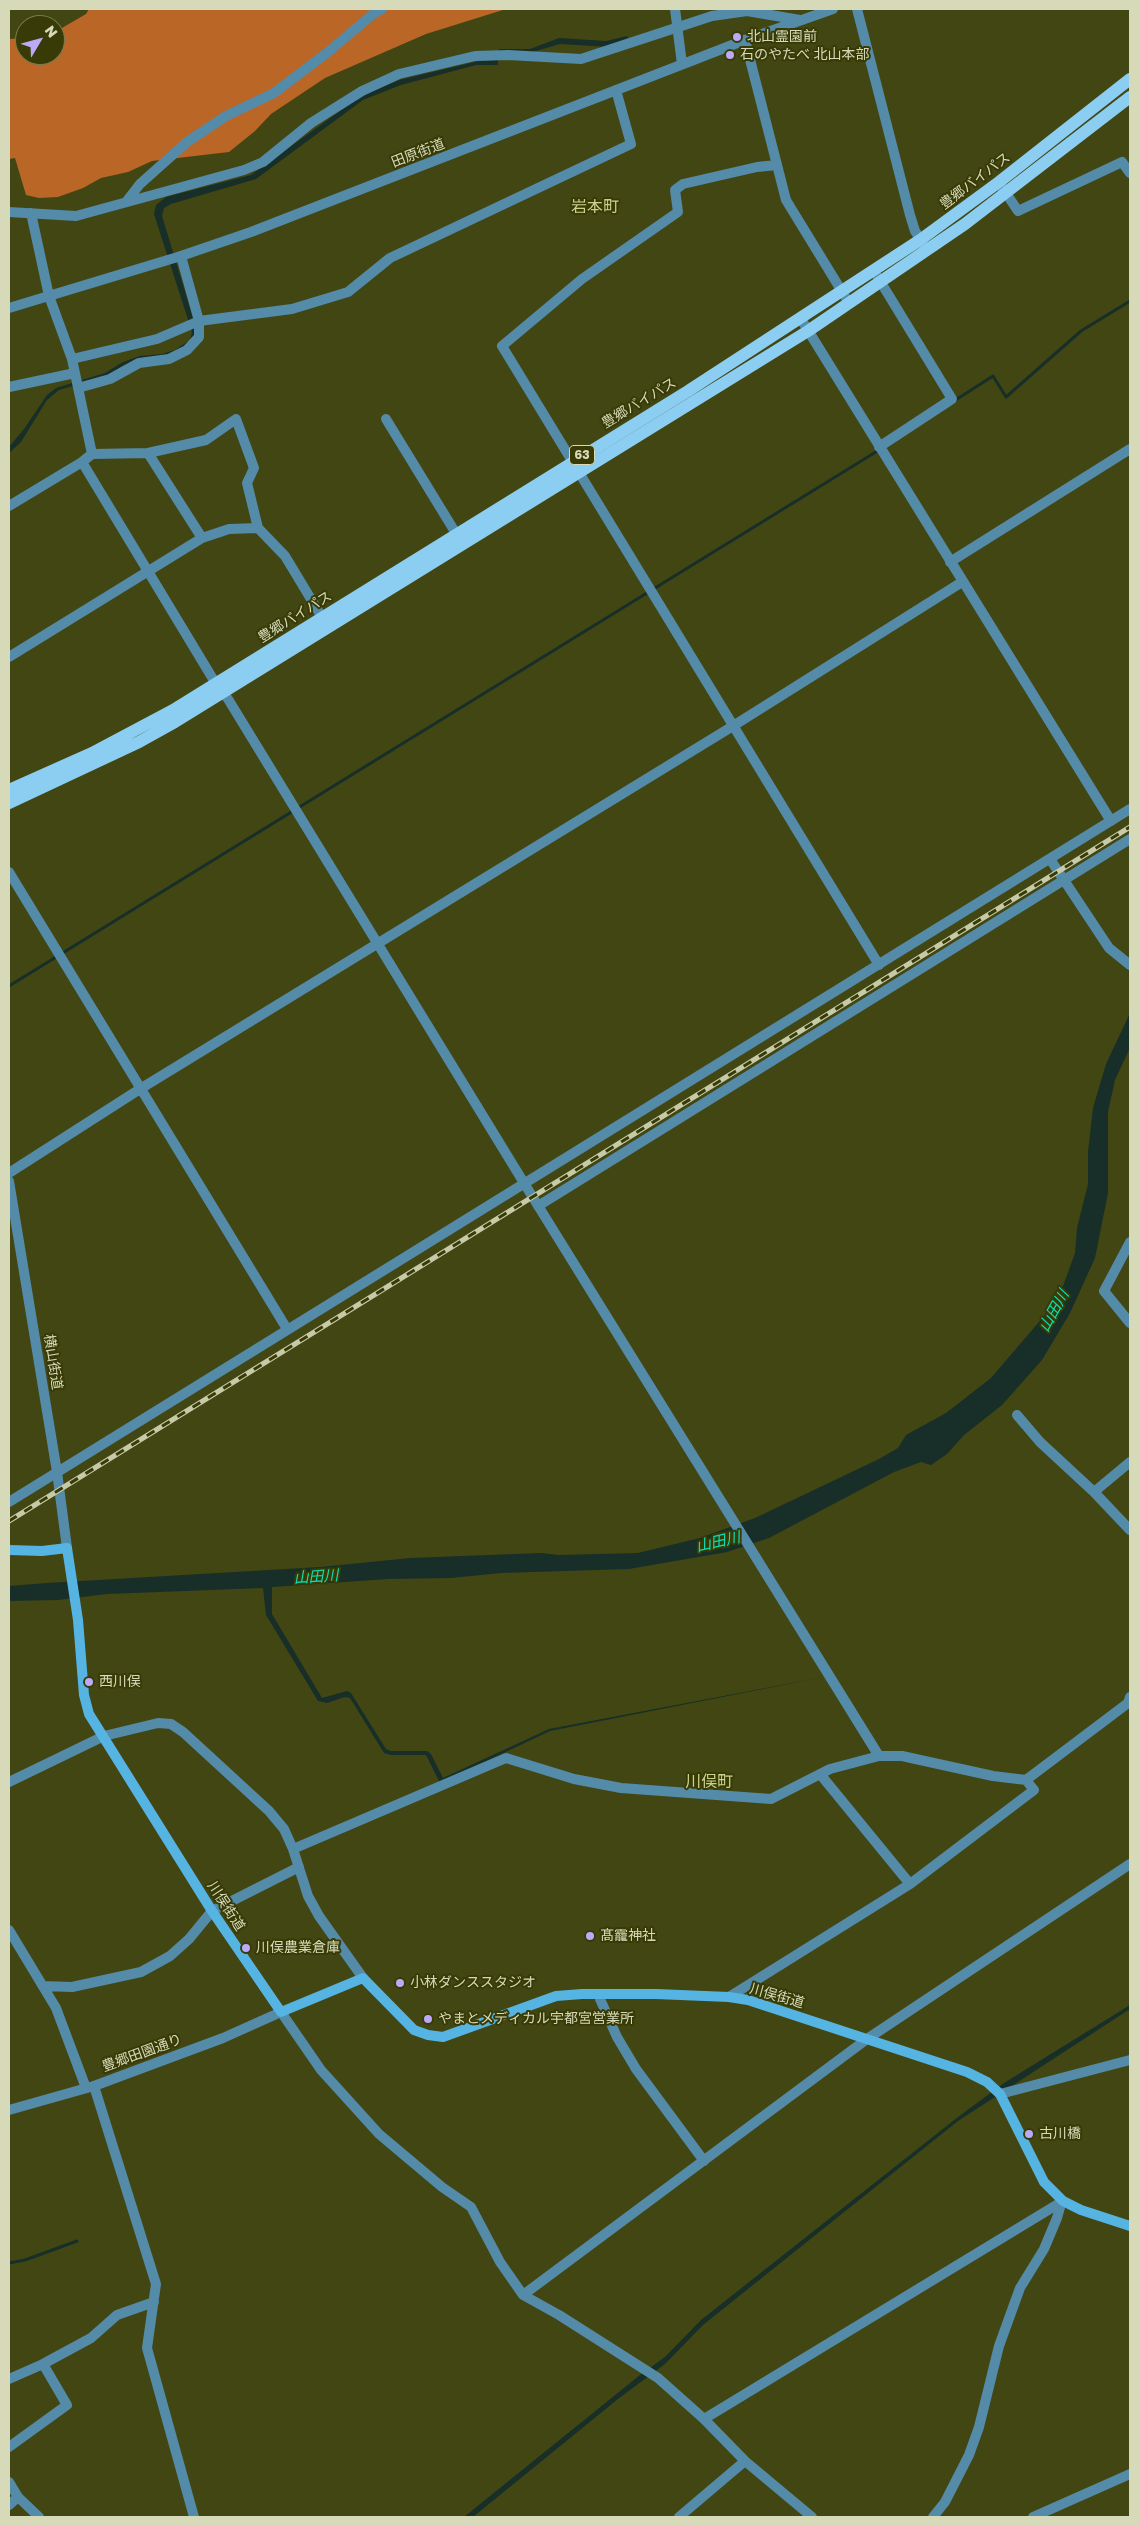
<!DOCTYPE html>
<meta charset="utf-8">
<style>
body{margin:0}
#map{position:relative;width:1139px;height:2526px;overflow:hidden;background:#424613;font-family:"Golos Text",sans-serif}
canvas{display:block}
.frame{position:absolute;inset:0;border:10px solid #d6dab9;pointer-events:none}
.north{position:absolute;left:15px;top:15px;width:50px;height:50px;box-sizing:border-box;background:#383b06;border:1px solid #777b4e;border-radius:50%;rotate:53deg;font-size:14px;font-weight:700;line-height:20px;text-align:center;color:#d6dab9}
.north::after{content:'';display:block;margin:auto;width:18px;height:22px;background:#baaaf7;clip-path:polygon(50% 0,100% 100%,50% 72%,0 100%)}
</style>
<div id="map">
<canvas width="1139" height="2526"></canvas>
<div class="frame"></div>
<div class="north">N</div>
</div>
<script>
const c = document.querySelector('canvas').getContext('2d');
c.lineJoin = 'round';
function fillPath(path, color) {
  c.fillStyle = color;
  c.fill(path, 'evenodd');
}
function toPath(rows) {
  const path = new Path2D();
  for (const r of rows) {
    path.moveTo(r[0], r[1]);
    for (let i = 2; i < r.length; i += 2) path.lineTo(r[i], r[i + 1]);
  }
  return path;
}
function trace(path, color, width, dash) {
  c.strokeStyle = color;
  c.lineWidth = width;
  c.lineCap = dash ? 'butt' : 'round';
  c.setLineDash(dash || []);
  c.stroke(path);
}
function drawText(font, color, halo, rows, align = 'center') {
  c.font = font + ' "Golos Text","Noto Sans JP",sans-serif';
  c.lineWidth = 4;
  c.setLineDash([]);
  c.textBaseline = 'middle';
  c.strokeStyle = halo;
  c.fillStyle = color;
  for (const [text, x, y, turn = 0] of rows) {
    c.save();
    c.translate(x, y);
    c.rotate((+turn || 0) * Math.PI / 180);
    c.textAlign = isNaN(turn) ? turn : align;
    if (halo) c.strokeText(text, 0, 0);
    c.fillText(text, 0, 0);
    c.restore();
  }
}
const forest = toPath([
 [89,9,506,9,426,34,325,78,271,114,255,131,229,152,152,161,128,172,101,178,83,188,58,197,39,198,26,195,15,158,9,159,9,39,25,38,25,55,55,55,55,32,86,14]
]);
const water = toPath([
 [627,36,630,41,609,47,560,44,529,53,498,52,499,49,530,49,559,38,606,41],
 [498,60,498,65,476,65,401,85,363,100,256,179,171,204,164,208,162,216,197,331,195,339,178,352,137,361,124,365,107,376,59,390,47,400,21,442,9,453,9,447,24,429,47,395,56,388,105,373,123,362,140,356,162,354,175,350,190,340,192,332,154,214,156,205,166,197,251,175,361,96,399,80,479,61],
 [1130,1013,1130,1048,1115,1080,1108,1112,1108,1193,1095,1258,1070,1313,1042,1360,1002,1405,964,1435,947,1454,931,1465,921,1462,894,1472,769,1538,727,1552,629,1569,501,1573,451,1578,388,1579,272,1587,272,1614,322,1698,347,1691,351,1693,386,1749,391,1751,427,1751,431,1754,443,1778,549,1729,824,1677,550,1731,440,1783,426,1755,391,1755,384,1753,350,1698,345,1697,327,1703,318,1701,266,1615,263,1588,107,1594,58,1600,9,1601,9,1586,47,1583,320,1567,410,1558,541,1553,559,1555,638,1553,700,1538,755,1518,879,1459,898,1448,906,1435,946,1413,991,1378,1044,1316,1063,1286,1075,1253,1077,1228,1088,1184,1088,1152,1093,1108,1106,1064],
 [1130,2005,1130,2009,958,2121,703,2325,665,2364,618,2399,473,2517,464,2517,640,2375,665,2357,701,2320,958,2117,1004,2083]
]);
const stream = toPath([
 [954,401,993,376,1006,397,1081,331,1130,301],
 [9,986,879,450],
 [9,2263,25,2260,77,2241]
]);
const minor = toPath([
 [857,9,910,215,915,231,924,245],
 [745,40,786,200,849,303],
 [777,165,757,167,683,184,675,190,678,212,582,279,502,346,879,965],
 [1002,187,1018,211,1122,162,1130,173],
 [126,202,140,184,187,142,226,116,274,93,328,52,373,14,382,9],
 [9,212,76,216,244,170,263,162,311,123,362,91,399,74,475,56,508,55,581,59,712,16,747,11,800,20],
 [31,213,49,296,72,359,92,454],
 [877,276,952,399,879,447],
 [801,319,1111,821],
 [72,359,157,339,199,321,292,309,348,292,390,258,631,144,616,90],
 [9,387,75,373],
 [78,388,110,379,139,363,169,359,187,350,199,337,199,321,181,256],
 [386,419,460,540],
 [148,453,206,440,236,419,254,468,247,483,258,528],
 [82,462,216,684,228,699,524,1183,879,1756],
 [9,506,82,462,92,454,148,453,202,538,229,529,258,528,285,556,326,624],
 [950,562,1130,449],
 [9,657,202,538],
 [1050,859,1109,948,1130,965],
 [9,872,287,1329],
 [9,1173,140,1089,733,726,962,582],
 [538,1206,1130,839],
 [1130,1242,1104,1291,1130,1323],
 [1017,1415,1040,1442,1094,1492,1130,1530],
 [1094,1492,1130,1462],
 [9,1502,1130,809],
 [820,1774,910,1884],
 [9,1782,104,1736,158,1723,171,1724,183,1732,269,1811,284,1829,293,1849,308,1896,319,1916,363,1978],
 [293,1849,506,1758,574,1779,621,1788,771,1799,830,1769,879,1756,902,1756,993,1776,1026,1780,1128,1703,1130,1697],
 [9,1930,56,2008,86,2088],
 [43,1986,72,1987,141,1972,170,1956,189,1939,212,1911,299,1867],
 [600,1994,600,1999,617,2037,636,2069,704,2161],
 [729,1997,910,1884,1034,1790,1026,1780],
 [281,2012,321,2070,379,2134,442,2187,471,2207,500,2262,523,2295,559,2315,658,2378,704,2419,745,2461,812,2517],
 [94,2086,156,2284,147,2348,194,2517],
 [1000,2094,1130,2060],
 [523,2295,867,2039,1130,1864],
 [9,2379,43,2364,91,2338,117,2315,154,2302],
 [704,2419,1063,2201],
 [9,2447,67,2405,43,2364],
 [9,2482,18,2497,39,2517],
 [9,2505,18,2497],
 [679,2517,745,2461],
 [933,2517,945,2502,969,2455,979,2427,999,2346,1020,2288,1044,2249,1057,2218,1061,2204],
 [1033,2517,1130,2474]
]);
const tertiary = toPath([
 [675,9,682,64],
 [9,308,181,256,251,232,745,40,833,9],
 [9,1181,57,1472,67,1548],
 [9,2110,94,2086,223,2038,281,2012]
]);
const secondary = toPath([
 [9,1550,42,1551,67,1548,78,1620,84,1695,89,1714,212,1911,281,2012,363,1978,414,2030,428,2035,443,2037,556,1996,582,1994,656,1994,729,1997,748,2000,967,2072,987,2082,1000,2094,1044,2182,1063,2201,1081,2210,1130,2226]
]);
const primary = toPath([
 [9,790,92,753,173,710,688,391,920,240,999,182,1130,79],
 [9,803,139,742,175,722,808,331,965,224,1130,97]
]);
const rail = toPath([
 [9,1521,1130,827]
]);
const markers = [
 [737,37,5,"#baaaf7"],
 [730,55,5,"#baaaf7"],
 [89,1682,5,"#baaaf7"],
 [590,1936,5,"#baaaf7"],
 [246,1948,5,"#baaaf7"],
 [400,1983,5,"#baaaf7"],
 [428,2019,5,"#baaaf7"],
 [1029,2134,5,"#baaaf7"]
];
const shields = [
 [582,455,25]
];
const shieldNames = [
 ["63",582,455]
];
const poiNames = [
 ["北山霊園前",747,37],
 ["石のやたべ 北山本部",740,55],
 ["西川俣",99,1682],
 ["髙靇神社",600,1936],
 ["川俣農業倉庫",256,1948],
 ["小林ダンススタジオ",410,1983],
 ["やまとメディカル宇都宮営業所",438,2019],
 ["古川橋",1039,2134]
];
const streetNames = [
 ["田原街道",418,153,-21],
 ["豊郷バイパス",975,181,-37],
 ["豊郷バイパス",639,403,-31],
 ["豊郷バイパス",295,617,-32],
 ["横山街道",53,1362,81],
 ["川俣街道",226,1906,57],
 ["川俣街道",777,1996,16],
 ["豊郷田園通り",142,2053,-20]
];
const waterNames = [
 ["山田川",1054,1311,-61],
 ["山田川",718,1542,-13],
 ["山田川",316,1577,-4]
];
const quarterNames = [
 ["岩本町",595,207],
 ["川俣町",709,1782]
];
fillPath(forest, '#ba6627');
fillPath(water, '#172f28');
trace(stream, '#172f28', 3);
trace(minor, '#548ba9', 10);
trace(tertiary, '#548ba9', 10);
trace(secondary, '#56b4e3', 10);
trace(primary, '#8ccef1', 12);
trace(rail, '#c6caa7', 5);
trace(rail, '#383b06', 3, [9]);
for (const [x, y, r, color] of markers) {
  const dot = new Path2D();
  dot.arc(x, y, r, 0, 2 * Math.PI);
  c.fillStyle = color;
  c.fill(dot);
  trace(dot, '#383b06', 2);
}
for (const [x, y, w] of shields) {
  const box = new Path2D();
  box.roundRect(x - w / 2, y - 9.5, w, 19, 4);
  c.fillStyle = '#383b06';
  c.fill(box);
  trace(box, '#d6dab9', 1);
}
drawText('bold 12px', '#d6dab9', null, shieldNames);
drawText('14px', '#d6dab9', '#383b06', poiNames, 'left');
drawText('14px', '#d6dab9', '#383b06', streetNames);
drawText('italic 15px', '#08e1b8', '#383b06', waterNames);
drawText('16px', '#cad18d', '#383b06', quarterNames);
</script>
